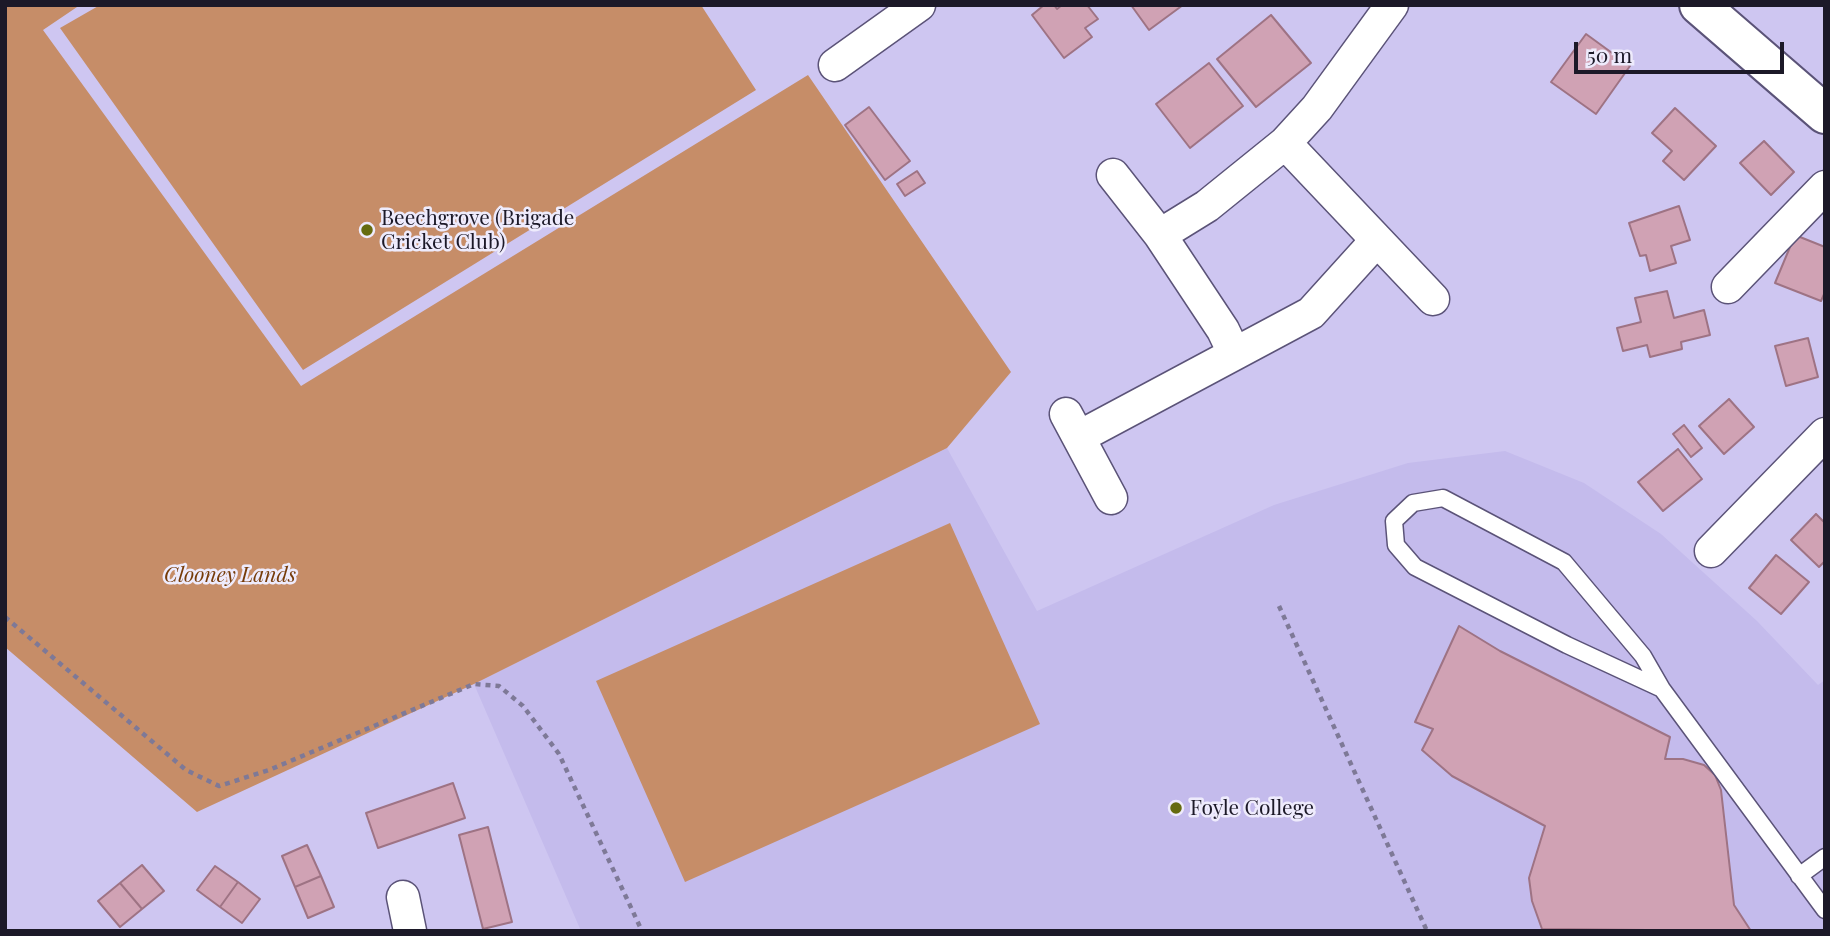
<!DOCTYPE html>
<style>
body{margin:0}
#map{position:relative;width:1830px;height:936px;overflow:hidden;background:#cec6f1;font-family:"Playfair Display",serif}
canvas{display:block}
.frame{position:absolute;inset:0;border:7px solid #1c1928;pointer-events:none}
.scale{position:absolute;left:1574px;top:42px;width:210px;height:32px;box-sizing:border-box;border:4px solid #1c1928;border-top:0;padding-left:9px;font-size:21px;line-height:24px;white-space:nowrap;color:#1c1928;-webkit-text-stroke:5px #eeebfc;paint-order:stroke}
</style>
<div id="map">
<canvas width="1830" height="936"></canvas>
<div class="frame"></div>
<div class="scale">50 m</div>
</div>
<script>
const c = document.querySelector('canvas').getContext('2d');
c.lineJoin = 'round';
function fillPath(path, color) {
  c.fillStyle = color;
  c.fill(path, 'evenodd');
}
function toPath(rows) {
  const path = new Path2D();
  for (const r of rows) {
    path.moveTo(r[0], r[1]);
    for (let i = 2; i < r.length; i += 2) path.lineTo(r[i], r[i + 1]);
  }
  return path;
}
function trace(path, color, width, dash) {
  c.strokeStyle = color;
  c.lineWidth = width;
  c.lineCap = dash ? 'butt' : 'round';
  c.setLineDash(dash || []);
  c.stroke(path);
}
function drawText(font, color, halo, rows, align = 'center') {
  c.font = font + ' "Playfair Display",serif';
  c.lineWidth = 5;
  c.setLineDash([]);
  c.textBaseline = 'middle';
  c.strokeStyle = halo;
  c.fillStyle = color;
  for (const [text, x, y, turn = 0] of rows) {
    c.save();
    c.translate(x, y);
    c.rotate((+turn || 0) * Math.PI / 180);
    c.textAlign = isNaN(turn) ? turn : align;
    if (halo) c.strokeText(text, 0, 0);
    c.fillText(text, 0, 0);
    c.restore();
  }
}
const built = toPath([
 [947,448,1037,611,1274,505,1408,463,1505,451,1584,483,1661,534,1757,621,1818,685,1825,680,1825,931,581,931,474,684]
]);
const green = toPath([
 [5,5,80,5,43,30,301,386,808,75,1011,372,947,448,474,684,197,812,5,647],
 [100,5,701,5,756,90,303,370,60,28],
 [950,523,1040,724,685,882,596,681]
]);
const building = toPath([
 [1044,5,1054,5,1057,9,1062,5,1087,5,1098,19,1085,28,1092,37,1064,58,1032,15,1044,5],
 [1131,5,1183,5,1149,30,1131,5],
 [1271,15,1311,63,1256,107,1217,59,1271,15],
 [1586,34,1630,66,1596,114,1551,82,1586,34],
 [1209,63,1243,106,1190,148,1156,104,1209,63],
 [869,107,910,161,885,180,845,125,869,107],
 [1675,108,1716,146,1684,180,1663,161,1672,151,1652,133,1675,108],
 [1764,141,1794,172,1771,195,1740,163,1764,141],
 [917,171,925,183,905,196,897,184,917,171],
 [1679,206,1690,240,1671,246,1676,263,1650,271,1646,255,1640,256,1629,223,1679,206],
 [1795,235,1825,247,1825,292,1821,301,1775,283,1795,235],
 [1667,291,1674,318,1704,310,1710,335,1681,342,1682,349,1650,357,1647,345,1623,351,1617,328,1641,322,1635,298,1667,291],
 [1808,338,1818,377,1786,386,1775,346,1808,338],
 [1729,399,1754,427,1724,454,1699,426,1729,399],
 [1684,425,1702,448,1691,457,1673,434,1684,425],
 [1678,449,1702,479,1663,511,1638,482,1678,449],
 [1816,514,1825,523,1825,561,1819,567,1791,540,1816,514],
 [1776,555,1809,582,1781,614,1749,588,1776,555],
 [1459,626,1500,651,1670,737,1665,759,1683,759,1704,765,1715,775,1721,790,1734,905,1751,931,1542,929,1532,901,1529,878,1545,826,1452,776,1422,750,1433,729,1415,722,1459,626],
 [453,783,465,818,378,848,366,813,453,783],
 [488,827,512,922,483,929,459,835,488,827],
 [307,845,321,876,295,887,282,856,307,845],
 [142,865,164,891,142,909,120,883,142,865],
 [215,866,238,882,220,907,197,890,215,866],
 [321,876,334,907,308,918,295,887,321,876],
 [238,882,260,899,242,923,220,907,238,882],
 [120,883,142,909,120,927,98,901,120,883]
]);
const path = toPath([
 [1279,606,1427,931],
 [5,617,186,770,219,786,269,770,474,684,499,686,523,706,559,754,642,931]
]);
const lane = toPath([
 [1662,689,1567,645,1415,567,1396,545,1394,521,1413,503,1443,498,1564,562,1643,656,1662,689,1825,910],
 [1799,876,1825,857]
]);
const street = toPath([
 [835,65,919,5],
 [1285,143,1433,299],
 [1113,175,1160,235,1223,330,1234,353],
 [1160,235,1207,206,1285,143,1317,108,1392,5],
 [1728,287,1825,187],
 [1066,414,1111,498],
 [1079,437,1311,313,1377,240],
 [1711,551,1825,434],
 [403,897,410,931]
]);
const highway = toPath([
 [1699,5,1825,114]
]);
const markers = [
 [367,230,7,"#656b0f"],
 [1176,808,7,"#656b0f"]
];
const poiNames = [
 ["Beechgrove (Brigade",381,218],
 ["Cricket Club)",381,242],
 ["Foyle College",1190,808]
];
const parkNames = [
 ["Clooney Lands",230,575]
];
fillPath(built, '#c4bbec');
fillPath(green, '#c68d68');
fillPath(building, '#d0a2b4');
trace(building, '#9e7384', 2);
trace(lane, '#5b5378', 19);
trace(street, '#5b5378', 35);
trace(highway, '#5b5378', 42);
trace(path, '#7e7997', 4.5, [5, 5]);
trace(lane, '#fff', 16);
trace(street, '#fff', 32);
trace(highway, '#fff', 38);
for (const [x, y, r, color] of markers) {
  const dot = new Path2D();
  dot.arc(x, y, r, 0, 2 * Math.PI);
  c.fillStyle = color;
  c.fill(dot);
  trace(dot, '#eeebfc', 2.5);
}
drawText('21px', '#1c1928', '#eeebfc', poiNames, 'left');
drawText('italic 21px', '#763b08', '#eeebfc', parkNames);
</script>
